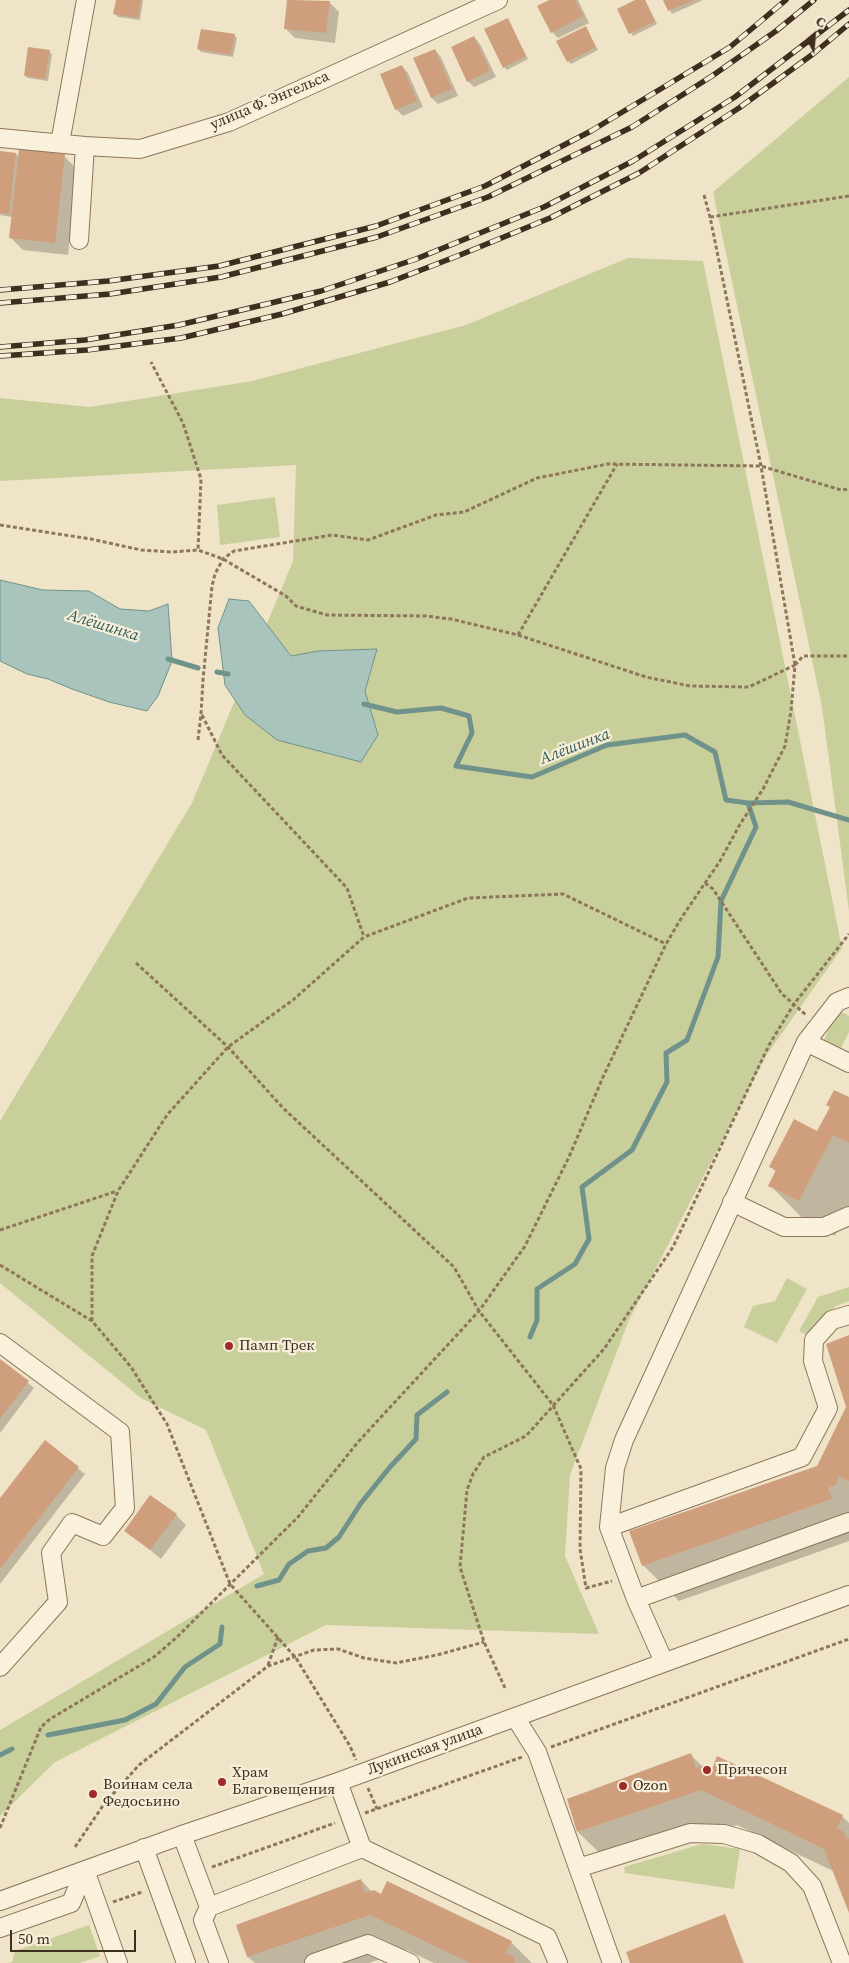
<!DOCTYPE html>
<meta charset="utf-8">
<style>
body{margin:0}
#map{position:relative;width:849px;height:1963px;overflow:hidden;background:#f0e4c8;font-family:"Source Serif 4",serif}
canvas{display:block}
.north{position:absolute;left:789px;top:10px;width:50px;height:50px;-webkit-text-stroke:4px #f7eed8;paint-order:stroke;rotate:27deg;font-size:14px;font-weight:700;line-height:20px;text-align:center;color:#3d2e20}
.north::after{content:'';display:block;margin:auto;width:18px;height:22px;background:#3d2e20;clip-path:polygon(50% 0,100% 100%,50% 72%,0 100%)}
.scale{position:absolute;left:10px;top:1930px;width:126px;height:22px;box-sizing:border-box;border:2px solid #3d2e20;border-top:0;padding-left:6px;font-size:15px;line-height:18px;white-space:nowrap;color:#3d2e20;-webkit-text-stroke:4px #f7eed8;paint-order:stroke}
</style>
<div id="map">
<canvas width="849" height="1963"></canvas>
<div class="north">С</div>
<div class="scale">50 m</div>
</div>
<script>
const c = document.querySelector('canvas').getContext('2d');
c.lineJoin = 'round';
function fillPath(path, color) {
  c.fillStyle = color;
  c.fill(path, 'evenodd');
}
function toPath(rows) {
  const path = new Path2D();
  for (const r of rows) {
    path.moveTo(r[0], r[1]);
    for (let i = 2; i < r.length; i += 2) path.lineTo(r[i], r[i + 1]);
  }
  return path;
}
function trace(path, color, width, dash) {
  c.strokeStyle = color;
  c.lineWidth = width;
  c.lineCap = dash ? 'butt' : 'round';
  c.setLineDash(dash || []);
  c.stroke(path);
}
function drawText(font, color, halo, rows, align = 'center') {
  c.font = font + ' "Source Serif 4",serif';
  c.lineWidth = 4.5;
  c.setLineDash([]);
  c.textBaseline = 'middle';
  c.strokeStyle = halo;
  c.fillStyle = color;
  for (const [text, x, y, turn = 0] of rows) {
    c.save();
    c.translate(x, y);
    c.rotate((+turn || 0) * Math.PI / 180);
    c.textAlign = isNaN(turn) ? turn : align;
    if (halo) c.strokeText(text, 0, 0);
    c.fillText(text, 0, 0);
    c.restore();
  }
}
const green = toPath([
 [849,77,849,911,822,707,713,192],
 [628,258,703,261,842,948,766,1056,629,1320,570,1475,565,1556,599,1634,326,1625,55,1762,0,1816,0,1730,264,1574,206,1430,141,1398,0,1283,0,1121,192,803,293,561,296,465,0,481,0,398,90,407,252,381,466,325],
 [275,497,280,537,220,545,217,505],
 [838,1010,849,1016,849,1032,840,1050,823,1042],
 [787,1278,807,1289,777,1343,744,1327,753,1306,775,1301],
 [849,1287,849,1301,836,1306,807,1335,799,1331,818,1297],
 [702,1844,740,1849,734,1889,625,1873,624,1867],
 [89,1925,100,1956,80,1963,8,1963,12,1962,15,1951]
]);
const water = toPath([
 [0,580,43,590,89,591,120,609,149,611,168,604,172,661,158,696,147,711,109,702,72,689,48,679,27,674,0,661,0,580],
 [229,599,249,601,291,656,318,651,377,649,365,691,378,735,361,762,277,740,245,715,225,685,218,628,229,599]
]);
const shadow = toPath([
 [117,0,143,0,140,20,118,17,115,14],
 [288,0,329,2,339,12,335,43,295,38,285,28],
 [552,0,578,0,589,23,558,38,552,32],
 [638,0,645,0,657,24,633,36,619,10],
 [664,0,703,0,672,14],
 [507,19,528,59,507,70,504,67],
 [585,28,598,50,571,64,568,61],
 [234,35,237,38,233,57,201,52,198,49],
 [474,37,480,44,496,77,474,87,468,81],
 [435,50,441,57,458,96,438,104,432,98,415,59],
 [49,52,52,54,48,81,28,78,25,75],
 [402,66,408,73,423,107,403,116,397,110,382,75],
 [0,152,16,154,19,157,64,156,77,169,68,255,23,250,10,237,12,217,0,215],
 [849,1099,849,1208,835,1236,805,1221,770,1185,776,1172,771,1167,818,1133,830,1108,828,1105],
 [849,1337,849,1541,679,1601,644,1566,631,1532,818,1467,847,1407],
 [0,1360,34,1388,0,1433],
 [45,1442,85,1474,0,1584,0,1500],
 [151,1497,176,1515,186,1525,161,1559,126,1530],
 [691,1755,703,1767,842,1816,849,1823,849,1910,833,1871,737,1825,614,1867,578,1832],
 [361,1880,372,1892,511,1942,532,1963,434,1963,407,1950,369,1963,255,1963,248,1957,237,1926],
 [725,1916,727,1919,744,1963,631,1963]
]);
const stream = toPath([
 [168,659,198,668],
 [217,672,228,674],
 [364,704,397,712,441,708,469,716,472,733,456,766,532,777,607,745,685,735,715,752,726,800,748,803,788,802,849,820],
 [530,1337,537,1320,537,1289,575,1264,589,1239,582,1187,632,1150,667,1082,666,1053,687,1040,718,957,721,901,756,827,748,803],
 [257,1586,279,1580,289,1564,308,1551,326,1548,339,1537,361,1503,390,1467,416,1439,417,1415,447,1392],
 [48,1735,125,1720,156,1704,185,1667,220,1644,222,1627],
 [0,1755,12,1749]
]);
const building = toPath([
 [116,0,141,0,138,18,113,14],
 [287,0,330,1,326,33,284,29],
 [549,0,575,0,584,16,551,33,537,6],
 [635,0,645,0,655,21,629,34,617,9],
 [663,0,695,0,668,11],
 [508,18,526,56,503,68,484,29],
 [586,26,596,47,567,62,556,41],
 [201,29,235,34,231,55,197,49],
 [474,36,490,71,467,82,451,47],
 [28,47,50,50,45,79,24,76],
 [435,49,452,89,431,98,413,58],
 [402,65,417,101,395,110,380,74],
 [19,149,65,154,55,243,9,238],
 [0,151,16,153,9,214,0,213],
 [834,1090,849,1097,849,1143,833,1135,799,1201,768,1186,776,1170,769,1167,794,1119,817,1131,830,1107,826,1105],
 [849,1335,849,1481,838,1476,836,1485,828,1488,832,1499,642,1566,629,1531,817,1466,846,1407,826,1344],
 [0,1359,29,1381,0,1419],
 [45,1440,79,1467,0,1569,0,1498],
 [150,1495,177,1514,150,1550,124,1531],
 [691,1753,696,1768,704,1765,712,1769,717,1756,843,1815,837,1828,844,1832,847,1839,849,1838,849,1913,824,1849,701,1790,577,1832,567,1799],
 [361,1879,365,1893,374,1890,381,1894,387,1881,512,1941,506,1953,514,1957,515,1963,470,1963,370,1915,247,1957,236,1925],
 [725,1914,743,1963,630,1963,626,1952]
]);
const path = toPath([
 [704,195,710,217,761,466,795,665],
 [710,217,849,196],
 [0,525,91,539,141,550,172,552,198,550],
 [518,635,617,464],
 [795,665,803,656,849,656],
 [202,715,222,755,347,888,364,937],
 [198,740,201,714,203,680,212,586,215,574,223,559,234,551,332,535,368,540,436,515,464,512,537,478,608,464,761,466,841,490,849,489],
 [705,883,713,889,782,994,806,1015],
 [136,963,228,1047,283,1108,454,1267,479,1311,553,1405,581,1469,580,1549,586,1588,612,1581],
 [0,1230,117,1191],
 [0,1265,92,1321,131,1367,167,1424,230,1584,296,1658,350,1746,356,1760],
 [92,1321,92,1256,118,1191,167,1115,228,1047,293,1000,364,937,468,898,563,894,666,944],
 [268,1665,278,1637],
 [505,1688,484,1642,460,1567,467,1490,473,1474,484,1457,526,1436,604,1349,673,1247,769,1045,794,1004,849,934],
 [551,1747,849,1639],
 [368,1788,377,1809],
 [365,1813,522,1757],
 [0,1828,41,1727,50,1719,154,1657,177,1637,298,1517,358,1442,479,1311,525,1246,569,1157,603,1077,666,944,682,917,720,861,739,826,763,789,785,746,791,711,795,665,749,687,690,686,646,677,518,635,451,619,426,616,327,615,296,606,286,596,223,559,198,550,201,479,183,423,151,362],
 [75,1847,104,1804,139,1765,268,1666,314,1650,338,1649,364,1658,396,1663,437,1655,484,1642],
 [212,1867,335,1823],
 [113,1902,142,1892]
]);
const minor = toPath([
 [0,138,85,146,140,149,229,122,498,0],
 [60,143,86,0],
 [79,240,85,146],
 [806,1042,849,1063],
 [732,1202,784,1227,824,1227,849,1216],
 [0,1343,120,1432,125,1508,103,1536,72,1523,51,1553,58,1602,0,1667],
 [609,1527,802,1457,828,1408,813,1361,814,1340,832,1320,849,1315],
 [636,1599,849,1522],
 [664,1662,636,1599,609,1527,615,1468,624,1440,806,1042,837,1002,849,997],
 [515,1717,537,1752,612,1963],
 [338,1782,362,1848],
 [182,1835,209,1907,203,1920,219,1963],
 [144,1848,186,1963],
 [578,1868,690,1833,724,1834,758,1844,791,1863,812,1886,842,1963],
 [85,1870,118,1963],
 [0,1901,182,1835,338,1782,849,1595],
 [209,1907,362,1848,547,1937,558,1963],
 [0,1928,71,1903,85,1870],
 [314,1963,368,1944,410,1963]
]);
const rail = toPath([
 [0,290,108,281,219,266,376,226,485,186,591,131,730,47,786,0],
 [0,303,110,294,221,277,377,237,488,197,632,127,712,76,776,31,814,0],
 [0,347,85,340,179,325,321,291,416,259,544,207,633,161,735,97,849,10],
 [0,356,87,350,181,338,282,314,390,282,460,255,550,218,639,173,739,108,813,54,849,24]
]);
const markers = [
 [229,1346,5,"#9e2a2b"],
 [707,1770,5,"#9e2a2b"],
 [222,1782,5,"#9e2a2b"],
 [623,1786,5,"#9e2a2b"],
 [93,1794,5,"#9e2a2b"]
];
const streetNames = [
 ["улица Ф. Энгельса",270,101,-23],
 ["Лукинская улица",425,1750,-20]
];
const poiNames = [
 ["Памп Трек",239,1346],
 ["Причесон",717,1770],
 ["Храм",232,1773],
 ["Благовещения",232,1790],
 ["Воинам села",103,1785],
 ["Федосьино",103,1802],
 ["Ozon",633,1786]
];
const waterNames = [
 ["Алёшинка",103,626,17],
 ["Алёшинка",575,747,-21]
];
fillPath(green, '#c9cf9b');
fillPath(water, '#a9c4bc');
trace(water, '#6f938a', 1);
fillPath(shadow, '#0003');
trace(stream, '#6f938a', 5);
fillPath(building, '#cf9f7d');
trace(minor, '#8d765c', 20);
trace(path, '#8d765c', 3, [4, 2.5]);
trace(minor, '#faf1dc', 18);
trace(rail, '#3d2e20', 5.5);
trace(rail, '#f7eed8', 4, [11]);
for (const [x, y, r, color] of markers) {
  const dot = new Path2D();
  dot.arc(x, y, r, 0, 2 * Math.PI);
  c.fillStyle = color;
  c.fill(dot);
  trace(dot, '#f7eed8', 2);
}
drawText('15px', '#3d2e20', '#f7eed8', streetNames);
drawText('15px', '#3d2e20', '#f7eed8', poiNames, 'left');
drawText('italic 16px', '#2f5d5a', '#f7eed8', waterNames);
</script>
